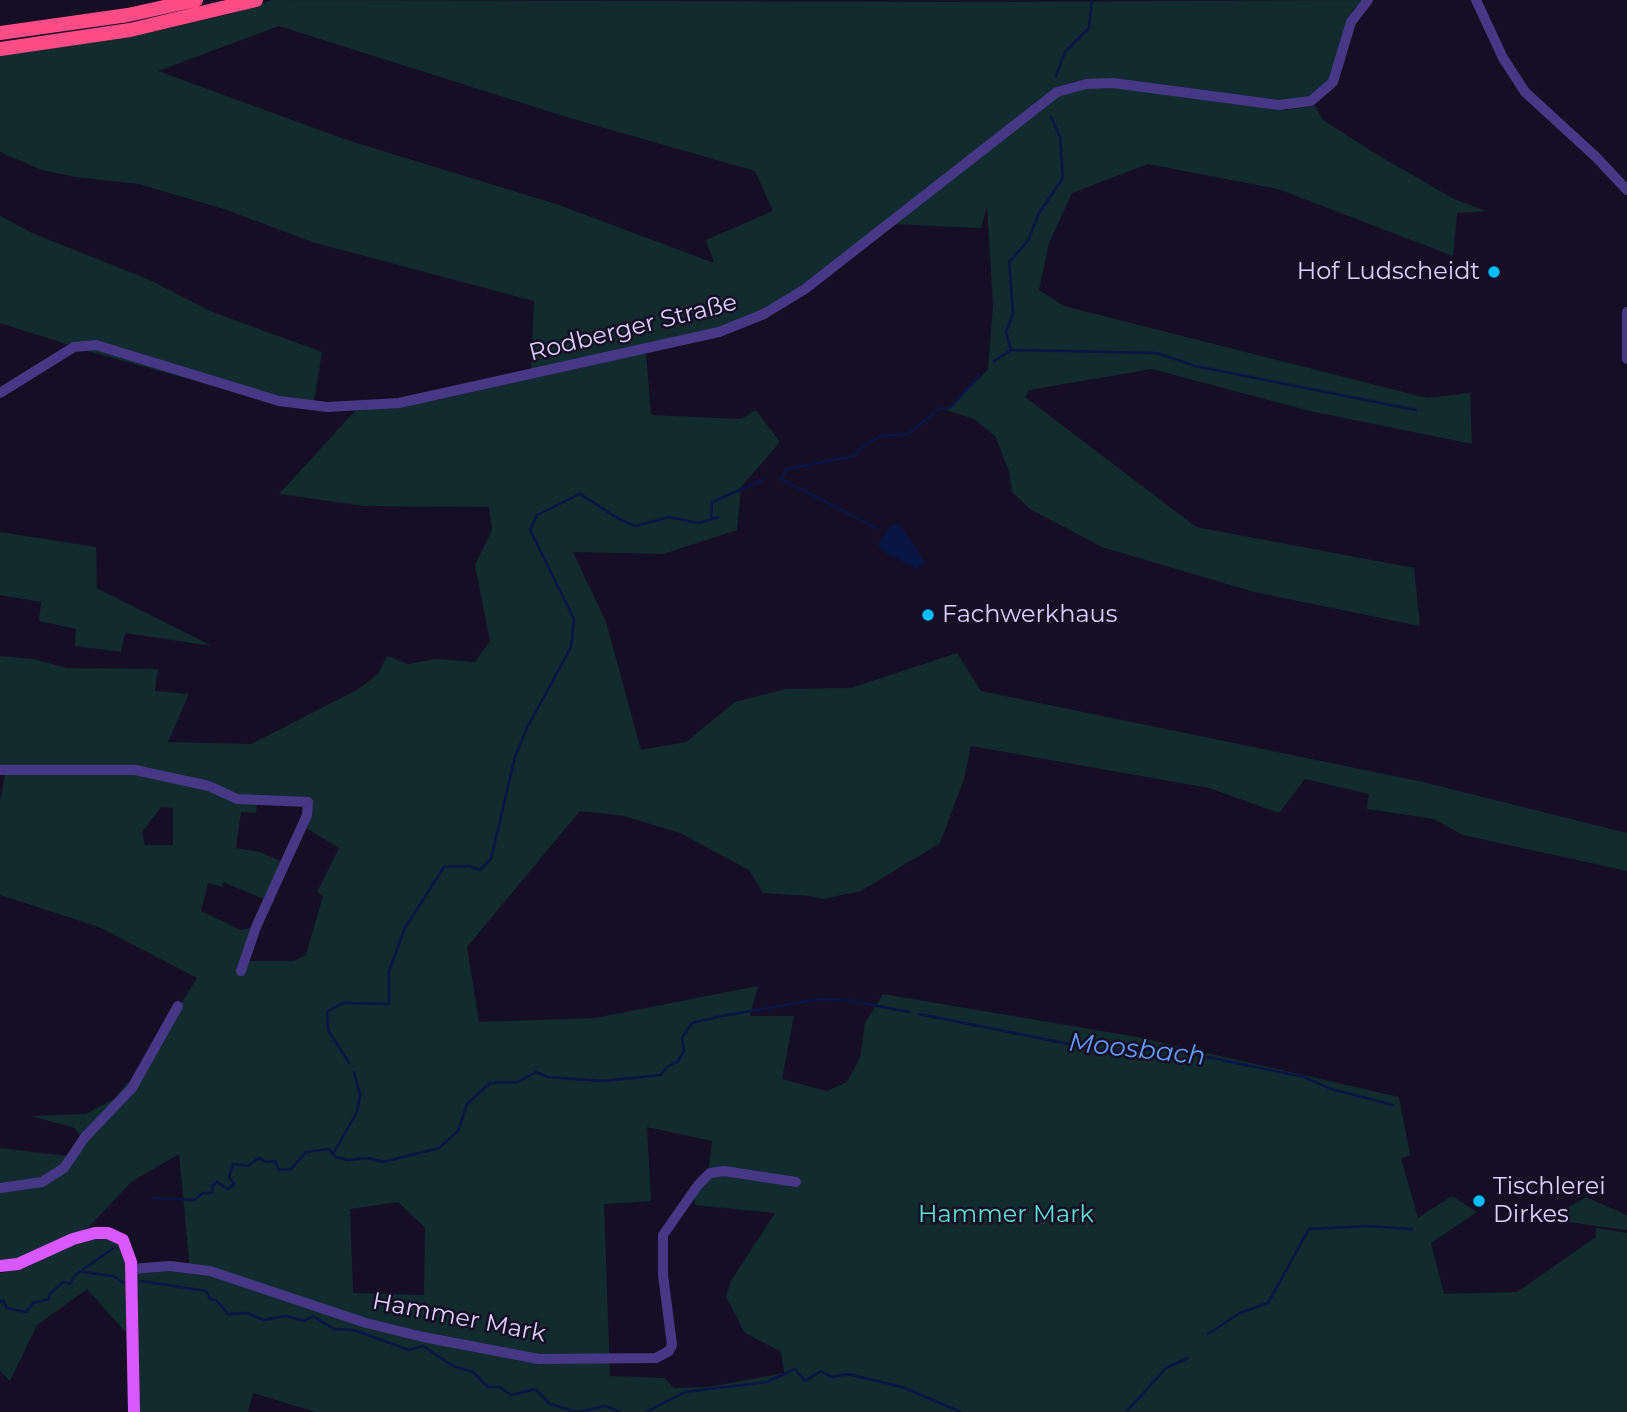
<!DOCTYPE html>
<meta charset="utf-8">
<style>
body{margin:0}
canvas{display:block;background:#150e24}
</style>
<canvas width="1627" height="1412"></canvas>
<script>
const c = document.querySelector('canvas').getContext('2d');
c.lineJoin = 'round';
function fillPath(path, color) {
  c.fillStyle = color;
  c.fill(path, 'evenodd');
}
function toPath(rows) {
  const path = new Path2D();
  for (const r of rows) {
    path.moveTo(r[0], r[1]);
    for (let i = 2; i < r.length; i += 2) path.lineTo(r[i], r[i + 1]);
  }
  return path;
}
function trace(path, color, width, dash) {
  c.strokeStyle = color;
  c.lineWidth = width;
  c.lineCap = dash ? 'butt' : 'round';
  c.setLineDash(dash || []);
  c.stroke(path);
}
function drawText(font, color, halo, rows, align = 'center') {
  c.font = font + ' Montserrat,sans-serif';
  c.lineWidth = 5;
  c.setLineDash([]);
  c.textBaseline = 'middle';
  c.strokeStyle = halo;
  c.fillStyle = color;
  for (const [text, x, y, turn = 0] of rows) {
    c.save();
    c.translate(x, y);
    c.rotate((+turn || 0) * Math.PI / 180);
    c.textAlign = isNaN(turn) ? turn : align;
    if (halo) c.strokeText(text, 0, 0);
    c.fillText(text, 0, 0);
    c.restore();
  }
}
const green = toPath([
 [272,0,989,2,1364,0,1354,8,1346,23,1334,71,1326,85,1301,102,1101,79,1075,81,1053,89,795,295,725,329,531,375,534,301,312,242,227,210,139,184,75,177,42,170,0,152,0,55,157,31,234,13],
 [279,26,573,119,755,171,773,211,706,240,714,263,559,205,347,140,158,71],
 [1090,87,1132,88,1285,110,1315,106,1323,120,1376,154,1454,199,1486,211,1457,213,1453,256,1278,189,1148,164,1072,193,1049,243,1039,290,1064,306,1427,398,1470,393,1472,444,1310,411,1152,369,1029,390,1025,397,1196,527,1414,568,1420,626,1254,592,1102,547,1030,509,1012,492,1009,471,995,436,974,419,946,410,988,370,993,304,987,207,981,228,892,224,1058,96],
 [0,216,32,233,150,280,210,311,322,352,314,401,279,404,91,352,0,323],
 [646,353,651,415,741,419,756,410,780,442,741,487,737,530,663,554,573,552,606,622,641,750,686,742,735,702,786,689,851,688,957,653,981,691,1423,782,1627,833,1627,871,1463,835,1434,819,1367,809,1369,794,1305,779,1279,813,1209,788,971,746,964,779,940,843,861,891,823,899,810,896,763,893,749,870,680,833,624,816,580,811,467,947,479,1022,595,1018,758,986,750,1016,794,1016,782,1079,827,1091,847,1082,860,1058,865,1023,883,994,1137,1037,1399,1097,1410,1155,1401,1158,1418,1218,1452,1196,1477,1212,1431,1243,1444,1294,1517,1292,1596,1237,1596,1228,1627,1233,1627,1412,316,1412,253,1393,248,1412,138,1412,135,1272,190,1269,179,1154,131,1182,88,1228,25,1256,0,1264,0,1148,68,1156,80,1136,75,1128,31,1116,86,1114,114,1099,127,1083,140,1077,160,1037,197,978,99,927,0,895,0,802,6,769,0,769,0,656,33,659,67,668,158,669,155,691,189,694,168,742,251,744,357,690,378,674,387,656,408,664,436,659,475,662,490,641,475,565,492,530,489,507,363,506,279,494,356,410,437,400],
 [257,803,307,805,283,862,260,852,236,848,241,812,256,813],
 [161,807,173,808,173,845,145,845,142,832],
 [304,827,339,848,317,892,323,896,306,955,294,961,247,961,258,926],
 [223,882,266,900,254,927,241,930,201,911,208,883,222,887],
 [647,1127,712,1141,708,1175,694,1193,695,1205,775,1213,731,1281,726,1297,745,1333,781,1352,784,1373,709,1387,674,1388,664,1378,610,1376,604,1204,651,1201],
 [398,1202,425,1228,424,1295,353,1293,350,1209],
 [0,532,96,547,97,588,212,646,125,633,121,652,75,646,76,629,39,621,41,602,0,595],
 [1586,1197,1627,1215,1627,1230,1560,1221,1569,1207],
 [102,1237,114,1241,124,1251,128,1270,129,1336,87,1289,37,1325,10,1381,0,1371,0,1273,27,1267,69,1246]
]);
const water = toPath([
 [894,524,901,526,925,562,917,569,886,553,878,545,890,526]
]);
const stream = toPath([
 [1056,76,1065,52,1089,28,1092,0],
 [1011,350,1006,332,1013,314,1009,262,1028,241,1039,213,1063,178,1060,137,1051,117],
 [994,361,1011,350,1157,353,1195,366,1416,410],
 [711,519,712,502,765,479],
 [877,528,781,479,787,469,855,456,861,447,881,436,908,434,939,409,950,408,980,375],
 [919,1014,1094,1049,1173,1050,1304,1077,1331,1089,1393,1105],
 [349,1063,328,1030,327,1012,343,1003,389,1004,389,971,405,928,444,867,469,866,480,870,491,859,515,757,527,728,571,647,574,619,530,530,537,515,580,494,619,519,636,526,669,517,698,523,719,517],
 [333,1154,357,1112,360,1094,354,1072],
 [153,1198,194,1200,203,1193,212,1193,212,1186,217,1182,228,1189,234,1184,229,1177,233,1164,248,1166,259,1158,266,1162,275,1161,279,1170,291,1169,306,1152,328,1149,336,1157,348,1160,368,1158,383,1162,439,1148,458,1131,467,1104,490,1083,518,1082,536,1072,548,1077,602,1081,661,1075,667,1067,678,1061,684,1051,682,1038,692,1023,722,1016,819,999,846,1000,909,1012],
 [84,1272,113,1276,124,1283],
 [141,1281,206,1291,210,1299,216,1300,228,1314,247,1313,264,1320,286,1316,305,1321,313,1316,334,1329,354,1330,409,1350,423,1346,453,1366,473,1372,488,1387,499,1387,511,1395,535,1389,550,1404,577,1412],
 [0,1302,3,1300,7,1308,26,1312,33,1303,49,1299,49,1295,63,1282,70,1284,75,1275,115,1247],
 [1208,1334,1240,1313,1268,1303,1309,1229,1368,1226,1412,1229],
 [579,1412,605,1406,621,1412],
 [646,1412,685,1392,767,1382,795,1369,805,1381,821,1371,832,1377,848,1374,902,1387,961,1412],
 [1126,1412,1166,1368,1188,1358]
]);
const minor = toPath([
 [1476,0,1503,58,1525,92,1596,157,1627,190],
 [1627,312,1627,359],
 [0,393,74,347,96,345,279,401,327,407,399,403,719,332,764,314,805,289,1057,92,1086,84,1113,83,1279,105,1311,101,1333,82,1351,22,1368,0],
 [0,770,135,770,209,786,237,799,308,802,307,815,256,927,241,971],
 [0,1188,42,1182,64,1168,85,1137,132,1088,178,1006],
 [131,1269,170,1266,210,1271,366,1323,423,1337,539,1359,656,1358,669,1351,672,1345,663,1275,663,1235,698,1185,710,1173,724,1171,796,1182]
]);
const major = toPath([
 [0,1266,18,1264,73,1239,95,1233,108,1233,123,1240,131,1262,134,1412]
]);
const highway = toPath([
 [0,33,128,15,196,0],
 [0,49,130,30,256,0]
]);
const markers = [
 [1494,272,7,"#00bdfc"],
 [928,615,7,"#00bdfc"],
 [1479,1201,7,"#00bdfc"]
];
const poiNames = [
 ["Hof Ludscheidt",1480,272,"right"],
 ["Fachwerkhaus",942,615],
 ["Tischlerei",1493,1187],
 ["Dirkes",1493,1215]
];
const streetNames = [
 ["Rodberger Straße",633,328,-14],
 ["Hammer Mark",459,1318,11]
];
const parkNames = [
 ["Hammer Mark",1006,1215]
];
const waterNames = [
 ["Moosbach",1137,1050,6]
];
fillPath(green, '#112b2e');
fillPath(water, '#091542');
trace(stream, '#091542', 2.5);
trace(minor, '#463884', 10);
trace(major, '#da58ff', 12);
trace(highway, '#ff4c87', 14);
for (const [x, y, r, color] of markers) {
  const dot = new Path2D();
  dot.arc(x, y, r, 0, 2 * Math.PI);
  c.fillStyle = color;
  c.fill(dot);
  trace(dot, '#150e24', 2.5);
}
drawText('24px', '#ddd1ff', '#150e24', poiNames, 'left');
drawText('24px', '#ddd1ff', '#150e24', streetNames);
drawText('24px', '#5be2d4', '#150e24', parkNames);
drawText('italic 26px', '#5f9dff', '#150e24', waterNames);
</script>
